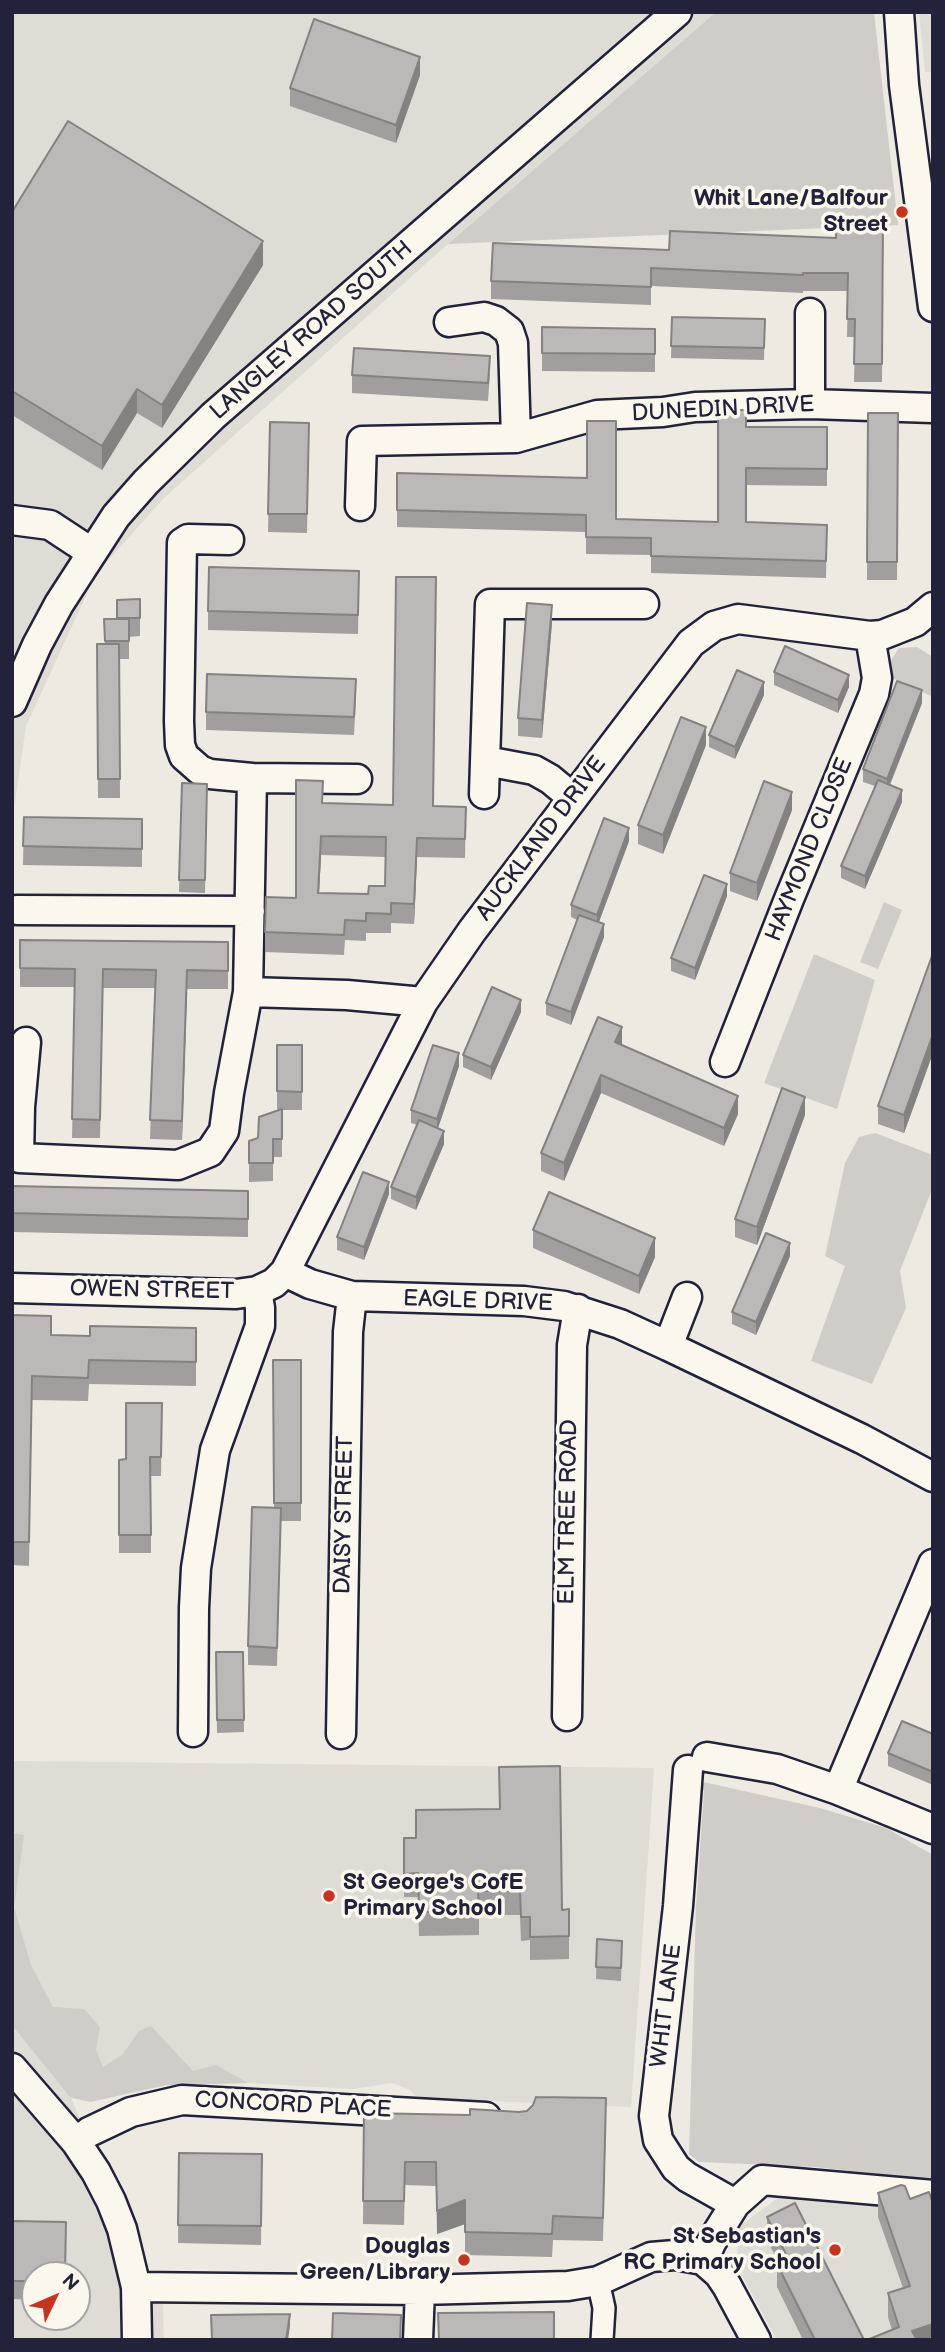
<!DOCTYPE html>
<style>
body{margin:0}
#map{position:relative;width:945px;height:2352px;overflow:hidden;background:#eeeae2;font-family:"Balsamiq Sans",sans-serif}
canvas{display:block}
.frame{position:absolute;inset:0;border:14px solid #22223b;pointer-events:none}
.north{position:absolute;left:21px;top:2261px;width:70px;height:70px;box-sizing:border-box;background:#fbf7ec;border:2px solid #a4a2a5;border-radius:50%;rotate:46deg;font-size:19px;font-weight:700;line-height:28px;text-align:center;color:#22223b}
.north::after{content:'';display:block;margin:auto;width:24px;height:32px;background:#c8321e;clip-path:polygon(50% 0,100% 100%,50% 72%,0 100%)}
</style>
<div id="map">
<canvas width="945" height="2352"></canvas>
<div class="frame"></div>
<div class="north">N</div>
</div>
<script>
const c = document.querySelector('canvas').getContext('2d');
c.lineJoin = 'round';
function fillPath(path, color) {
  c.fillStyle = color;
  c.fill(path, 'evenodd');
}
function toPath(rows) {
  const path = new Path2D();
  for (const r of rows) {
    path.moveTo(r[0], r[1]);
    for (let i = 2; i < r.length; i += 2) path.lineTo(r[i], r[i + 1]);
  }
  return path;
}
function trace(path, color, width, dash) {
  c.strokeStyle = color;
  c.lineWidth = width;
  c.lineCap = dash ? 'butt' : 'round';
  c.setLineDash(dash || []);
  c.stroke(path);
}
function drawText(font, color, halo, rows, align = 'center') {
  c.font = font + ' "Balsamiq Sans",sans-serif';
  c.lineWidth = 7;
  c.setLineDash([]);
  c.textBaseline = 'middle';
  c.strokeStyle = halo;
  c.fillStyle = color;
  for (const [text, x, y, turn = 0] of rows) {
    c.save();
    c.translate(x, y);
    c.rotate((+turn || 0) * Math.PI / 180);
    c.textAlign = isNaN(turn) ? turn : align;
    if (halo) c.strokeText(text, 0, 0);
    c.fillText(text, 0, 0);
    c.restore();
  }
}
const built = toPath([
 [12,12,716,12,448,244,164,498,96,574,26,726,12,823],
 [919,12,933,12,933,72,925,72],
 [12,1761,654,1768,631,2107,418,2098,410,2090,392,2083,353,2089,248,2083,166,2085,90,2102,71,2098,163,2306,164,2340,12,2340],
 [35,2275,77,2275,77,2317,35,2317],
 [779,2197,831,2199,933,2209,933,2340,777,2340,739,2270,736,2229]
]);
const green = toPath([
 [716,12,874,12,898,225,448,244],
 [917,647,933,657,933,697,890,677,890,662,899,648],
 [884,902,902,910,878,969,860,962],
 [814,954,875,980,837,1109,764,1083],
 [875,1133,933,1155,933,1187,900,1271,906,1308,872,1384,811,1361,845,1266,825,1256,845,1163,859,1137],
 [699,1781,820,1808,886,1828,933,1855,933,2180,815,2167,699,2162,689,2154,696,1907,704,1791],
 [12,1833,24,1835,14,1907,31,1965,53,2007,84,2009,100,2027,96,2050,103,2067,122,2055,139,2031,151,2026,193,2071,216,2065,248,2083,166,2085,90,2102,70,2097,12,2025]
]);
const pedestrian = toPath([
 [598,2281,604,2308,602,2340]
]);
const minor = toPath([
 [899,12,904,85,933,307],
 [449,322,484,317,496,321,509,331,513,343,516,438],
 [810,404,810,313],
 [360,506,362,441,516,438,597,415,663,412,695,407,810,404,933,408],
 [12,520,50,525,91,552],
 [229,540,188,539,182,543,179,721,180,745,184,756,200,770,210,774,252,778,248,992],
 [12,702,37,645,59,604,116,516,146,482,213,416,677,12],
 [486,761,534,770,550,779,573,798],
 [252,778,357,779],
 [484,794,490,604,644,604],
 [17,910,250,911],
 [26,1042,20,1107,19,1158,178,1165,210,1152,224,1131,229,1093,248,992,347,995,423,1002],
 [725,1062,789,899,874,694,877,678,870,636],
 [285,1272,310,1284,352,1296,524,1301,564,1306,620,1324,668,1346,687,1297],
 [12,1288,236,1294,257,1291,274,1283,285,1272,423,1002,472,931,691,643,714,626,738,619,870,636,882,635,915,622,933,607],
 [668,1346,862,1439,933,1477],
 [567,1716,572,1345,578,1309],
 [193,1732,194,1608,196,1568,215,1450,260,1326,260,1308,257,1291],
 [341,1734,348,1332,352,1296],
 [707,1757,777,1769,838,1790,933,1829],
 [688,1770,678,1906,654,2116,658,2140,676,2168,687,2177,735,2204],
 [838,1790,933,1564],
 [12,2068,76,2142,96,2172,111,2201,122,2229,136,2287,137,2340],
 [76,2142,89,2132,131,2112,182,2100,486,2117],
 [703,2260,712,2241,735,2204,762,2180,933,2195],
 [703,2260,719,2274,727,2286,756,2340],
 [136,2287,420,2290,568,2286,598,2281,651,2257,675,2255,703,2260],
 [418,2340,420,2290]
]);
const wall = toPath([
 [420,75,396,143,290,106,290,88],
 [12,212,263,265,162,428,137,413,102,470,12,415],
 [883,219,882,382,854,382,855,337,847,337,848,291,803,291,803,293,651,286,651,305,491,299,491,281,669,250,836,238],
 [672,317,765,319,764,360,671,358],
 [542,327,655,329,655,372,542,371],
 [490,374,488,401,352,393,352,375],
 [868,413,898,413,897,580,867,580],
 [270,422,309,423,307,533,268,532],
 [746,427,827,427,827,486,746,485,746,522,827,525,826,578,651,573,651,555,586,554,586,532,397,527,397,473,616,519,718,522],
 [359,571,358,634,208,630,208,611],
 [140,599,140,636,129,637,129,659,119,659,120,798,98,798,97,644,105,644,104,619,117,619],
 [552,623,542,738,518,736,518,718],
 [774,672,849,687,838,713,774,685],
 [764,695,735,759,709,747,709,735],
 [356,698,354,735,206,730,206,712],
 [922,703,890,785,902,802,865,889,841,878,841,866,875,786,863,782,863,769],
 [706,745,663,854,638,844,638,825],
 [182,783,207,784,205,893,179,892],
 [323,803,466,807,465,858,417,857,414,924,391,923,391,933,366,933,366,941,345,940,344,955,265,952,265,932,296,898],
 [321,855,385,857,385,886,368,894,319,893],
 [792,810,757,901,730,891,730,873],
 [24,817,142,819,142,867,23,865],
 [629,841,599,922,604,937,571,1025,546,1015,546,1003,577,920,571,917,571,905],
 [727,896,695,980,671,971,671,958],
 [20,940,228,942,228,989,187,989,182,1140,150,1139,155,988,103,988,100,1138,72,1138,75,987,20,987],
 [933,953,933,1053,904,1133,878,1124,878,1106],
 [521,1012,491,1080,463,1067,463,1055],
 [277,1045,302,1045,302,1110,282,1110,282,1157,273,1157,273,1181,249,1182,249,1141,258,1138,279,1110,277,1109],
 [622,1045,738,1114,724,1146,601,1093,564,1181,541,1171,541,1153],
 [459,1066,438,1128,444,1144,416,1210,391,1199,391,1187,417,1125,411,1123,411,1110],
 [805,1115,757,1245,735,1237,735,1219],
 [12,1186,248,1191,248,1237,12,1232],
 [389,1194,364,1260,337,1250,337,1237],
 [533,1230,655,1257,639,1294,533,1248],
 [790,1256,756,1335,732,1324,732,1312],
 [12,1315,51,1335,90,1336,196,1328,196,1386,89,1384,88,1401,32,1400,29,1566,12,1565],
 [273,1360,301,1360,301,1521,281,1521,277,1666,248,1665,248,1646,274,1508],
 [162,1403,161,1476,151,1476,151,1553,119,1553,119,1460,126,1459],
 [216,1652,243,1652,244,1732,217,1733],
 [933,1734,933,1785,888,1766,888,1753],
 [416,1810,562,1910,569,1909,569,1959,530,1960,530,1940,521,1941,520,1915,479,1915,479,1935,419,1936,418,1897,404,1897,404,1838,416,1838],
 [597,1939,622,1941,621,1981,596,1979],
 [364,2113,606,2122,603,2241,553,2240,552,2257,465,2255,465,2224,437,2234,436,2186,405,2185,404,2225,363,2224],
 [179,2153,262,2154,261,2245,178,2243],
 [878,2193,910,2199,933,2340,892,2330,888,2317,888,2293,903,2288,878,2217],
 [767,2217,864,2340,803,2340,777,2287,777,2264,779,2263,767,2240],
 [12,2221,35,2275,35,2300,12,2299]
]);
const shadedWall = toPath([
 [420,57,420,75,396,143,396,125],
 [263,241,263,265,162,428,162,405],
 [137,389,137,413,102,470,102,446],
 [552,605,552,623,542,738,542,720],
 [849,675,849,687,838,713,838,700],
 [764,682,764,695,735,759,735,747],
 [922,690,922,703,887,791,887,779],
 [706,727,706,745,663,854,663,835],
 [902,790,902,802,865,889,865,876],
 [792,792,792,810,757,901,757,883],
 [629,828,629,841,597,927,597,915],
 [321,836,321,855,318,913,318,893],
 [417,838,417,857,414,924,414,904],
 [727,884,727,896,695,980,695,968],
 [604,924,604,937,571,1025,571,1012],
 [187,970,187,989,182,1140,182,1121],
 [521,1000,521,1012,491,1080,491,1067],
 [622,1027,622,1045,615,1042],
 [933,1034,933,1053,904,1133,904,1115],
 [459,1053,459,1066,437,1131,437,1119],
 [601,1075,601,1093,564,1181,564,1163],
 [738,1096,738,1114,724,1146,724,1128],
 [805,1097,805,1115,757,1245,757,1227],
 [444,1131,444,1144,416,1210,416,1197],
 [389,1182,389,1194,364,1260,364,1247],
 [655,1238,655,1257,639,1294,639,1276],
 [790,1243,790,1256,756,1335,756,1322],
 [465,2200,465,2224,437,2234,437,2211],
 [290,2314,290,2326,288,2340,286,2340],
 [933,2324,933,2340,912,2340,912,2331]
]);
const building = toPath([
 [314,19,420,57,396,125,290,88,314,19],
 [68,121,263,241,162,405,137,389,102,446,12,391,12,212,68,121],
 [836,218,883,219,882,364,854,364,855,319,847,319,848,273,803,273,803,275,651,268,651,287,491,281,493,243,669,250,670,231,836,238,836,218],
 [672,317,765,319,764,348,671,346,672,317],
 [542,327,655,329,655,354,542,353,542,327],
 [354,348,490,356,488,383,352,375,354,348],
 [718,410,746,410,746,427,827,427,827,469,746,468,746,522,827,525,826,561,651,556,651,538,586,537,586,515,397,510,397,473,587,478,587,421,616,421,616,519,718,522,718,410],
 [868,413,898,413,897,562,867,562,868,413],
 [270,422,309,423,307,514,268,514,270,422],
 [209,567,359,571,358,615,208,611,209,567],
 [396,577,436,577,433,806,466,807,465,839,417,838,414,904,391,903,391,914,366,913,366,921,345,920,344,935,265,932,266,897,296,898,296,780,323,781,322,803,393,805,396,577],
 [321,836,386,837,385,886,369,886,368,894,318,893,321,836],
 [140,599,140,618,117,618,117,600,140,599],
 [527,603,552,605,542,720,518,718,527,603],
 [104,619,129,619,129,641,105,641,104,619],
 [97,644,119,644,120,779,98,779,97,644],
 [785,646,849,675,838,700,774,672,785,646],
 [737,670,764,682,735,747,709,735,737,670],
 [207,674,356,679,354,717,206,712,207,674],
 [897,681,922,690,887,779,863,769,897,681],
 [681,717,706,727,663,835,638,825,681,717],
 [878,780,902,790,865,876,841,866,878,780],
 [764,781,792,792,757,883,730,873,764,781],
 [182,783,207,784,205,880,179,880,182,783],
 [24,817,142,819,142,849,23,846,24,817],
 [604,818,629,828,597,915,571,905,604,818],
 [704,875,727,884,695,968,671,958,704,875],
 [579,915,604,924,571,1012,546,1003,579,915],
 [20,940,228,942,228,971,187,970,182,1121,150,1120,156,970,103,969,100,1120,72,1119,75,969,20,968,20,940],
 [933,953,933,1034,904,1115,878,1106,933,953],
 [492,987,521,1000,491,1067,463,1055,492,987],
 [598,1017,622,1027,615,1042,738,1096,724,1128,601,1075,564,1163,541,1153,598,1017],
 [277,1045,302,1045,302,1092,277,1091,277,1045],
 [433,1045,459,1053,437,1119,411,1110,433,1045],
 [782,1088,805,1097,757,1227,735,1219,782,1088],
 [282,1109,282,1139,273,1139,273,1163,249,1163,249,1141,258,1138,259,1117,282,1109],
 [419,1120,444,1131,416,1197,391,1187,419,1120],
 [363,1172,389,1182,364,1247,337,1237,363,1172],
 [12,1186,248,1191,248,1219,12,1213,12,1186],
 [549,1192,655,1238,639,1276,533,1230,549,1192],
 [766,1233,790,1243,756,1322,732,1312,766,1233],
 [12,1315,51,1316,51,1335,90,1336,90,1326,196,1328,196,1362,89,1360,88,1378,32,1376,29,1542,12,1542,12,1315],
 [273,1360,301,1360,301,1503,274,1503,273,1360],
 [126,1403,162,1403,161,1457,150,1457,151,1535,119,1535,119,1460,126,1459,126,1403],
 [252,1507,281,1508,277,1648,248,1646,252,1507],
 [216,1652,243,1652,244,1720,217,1720,216,1652],
 [902,1721,933,1734,933,1772,888,1753,902,1721],
 [560,1766,562,1910,569,1909,569,1936,530,1937,530,1917,521,1917,520,1891,478,1891,479,1911,419,1912,418,1873,404,1874,404,1838,416,1838,416,1810,500,1809,499,1767,560,1766],
 [597,1939,622,1941,621,1968,596,1967,597,1939],
 [536,2097,606,2098,603,2218,553,2216,552,2234,465,2232,465,2200,437,2211,436,2162,405,2162,404,2201,363,2201,364,2113,470,2115,470,2109,519,2112,527,2111,533,2105,536,2097],
 [179,2153,262,2154,261,2226,178,2225,179,2153],
 [901,2185,905,2186,910,2199,929,2192,933,2203,933,2324,912,2331,917,2340,867,2340,899,2327,888,2293,910,2286,878,2193,901,2185],
 [795,2203,864,2340,815,2340,777,2264,788,2258,767,2217,795,2203],
 [12,2221,66,2222,65,2275,35,2275,35,2281,12,2281,12,2221],
 [554,2312,554,2340,439,2340,438,2313,554,2312],
 [333,2313,401,2315,400,2340,332,2340,333,2313],
 [290,2314,286,2340,212,2340,211,2315,290,2314]
]);
const markers = [
 [902,212,7,"#c8321e"],
 [329,1896,7,"#c8321e"],
 [835,2250,7,"#c8321e"],
 [464,2260,7,"#c8321e"]
];
const poiNames = [
 ["Whit Lane/Balfour",888,199],
 ["Street",888,225],
 ["St George's CofE",343,1883,"left"],
 ["Primary School",343,1909,"left"],
 ["St Sebastian's",821,2237],
 ["RC Primary School",821,2263],
 ["Douglas",450,2247],
 ["Green/Library",450,2273]
];
const streetNames = [
 ["LANGLEY ROAD SOUTH",312,331,-41],
 ["DUNEDIN DRIVE",723,410,-3],
 ["AUCKLAND DRIVE",542,839,-53],
 ["HAYMOND CLOSE",810,850,-68],
 ["OWEN STREET",152,1291,1],
 ["EAGLE DRIVE",478,1302,2],
 ["ELM TREE ROAD",569,1512,-89],
 ["DAISY STREET",345,1515,-89],
 ["WHIT LANE",667,2006,-83],
 ["CONCORD PLACE",293,2106,3]
];
fillPath(built, '#dfdbd5');
fillPath(green, '#d0cdc9');
trace(pedestrian, '#22223b', 26);
trace(minor, '#22223b', 33);
trace(pedestrian, '#fbf7ec', 21);
trace(minor, '#fbf7ec', 28);
fillPath(wall, '#a29e9e');
fillPath(shadedWall, '#848181');
fillPath(building, '#bcb8b8');
trace(building, '#848181', 2);
for (const [x, y, r, color] of markers) {
  const dot = new Path2D();
  dot.arc(x, y, r, 0, 2 * Math.PI);
  c.fillStyle = color;
  c.fill(dot);
  trace(dot, '#fbf7ec', 2.5);
}
drawText('bold 23px', '#22223b', '#fbf7ec', poiNames, 'right');
drawText('23px', '#22223b', '#fbf7ec', streetNames);
</script>
